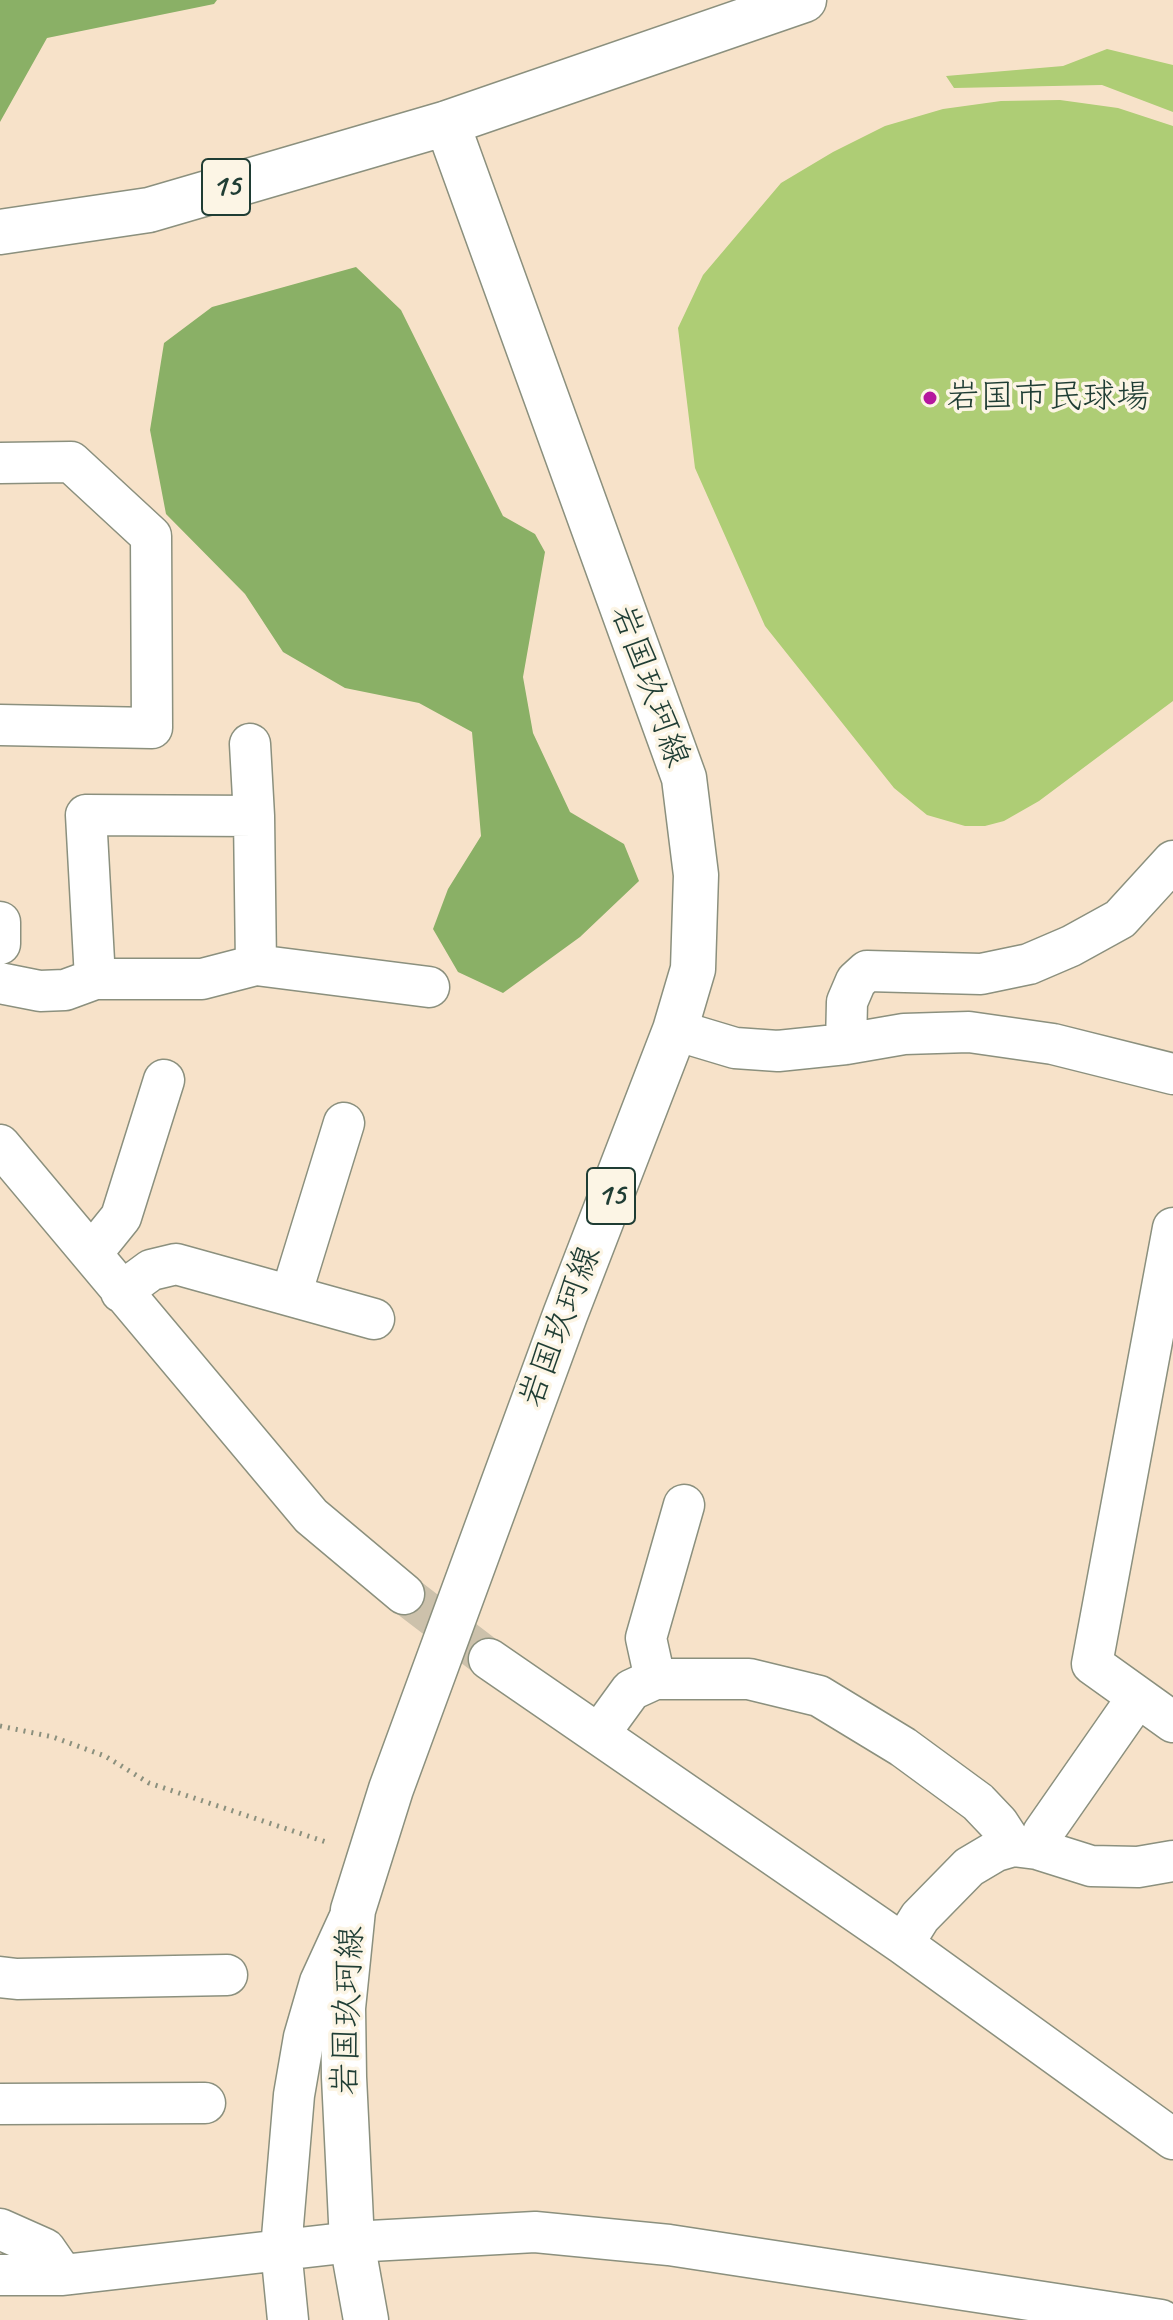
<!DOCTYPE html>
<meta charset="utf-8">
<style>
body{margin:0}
canvas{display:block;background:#f7e2c9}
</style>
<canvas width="1173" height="2320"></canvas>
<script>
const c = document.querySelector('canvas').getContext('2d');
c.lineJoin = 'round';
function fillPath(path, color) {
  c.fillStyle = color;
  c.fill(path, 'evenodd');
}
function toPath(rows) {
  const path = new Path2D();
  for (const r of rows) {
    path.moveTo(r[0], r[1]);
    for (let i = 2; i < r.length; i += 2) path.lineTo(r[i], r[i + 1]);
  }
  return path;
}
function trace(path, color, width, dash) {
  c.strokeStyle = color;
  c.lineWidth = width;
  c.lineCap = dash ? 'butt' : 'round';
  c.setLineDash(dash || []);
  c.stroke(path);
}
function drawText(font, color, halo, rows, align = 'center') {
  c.font = font + ' Caveat,"Klee One",sans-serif';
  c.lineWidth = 7;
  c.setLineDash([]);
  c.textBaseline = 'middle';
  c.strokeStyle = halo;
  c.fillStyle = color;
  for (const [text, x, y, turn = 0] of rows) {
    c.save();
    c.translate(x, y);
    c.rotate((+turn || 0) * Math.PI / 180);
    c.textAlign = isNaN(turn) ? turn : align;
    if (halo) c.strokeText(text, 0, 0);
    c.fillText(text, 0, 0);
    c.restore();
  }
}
const green = toPath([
 [1107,49,1173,65,1173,112,1102,85,954,88,946,76,1063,66],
 [1060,100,1118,108,1173,126,1173,701,1039,801,1004,821,985,826,965,826,927,815,894,788,765,626,695,468,678,328,703,275,781,183,833,152,885,126,943,109,1001,101]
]);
const forest = toPath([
 [0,0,217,0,214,4,47,38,0,122],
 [356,267,401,310,503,516,535,534,545,552,523,677,533,733,570,812,624,844,639,881,580,937,503,993,458,972,433,929,448,889,481,836,472,732,419,703,345,688,283,652,245,594,166,514,150,430,164,343,212,307]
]);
const minorTunnel = toPath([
 [404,1594,489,1659]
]);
const path = toPath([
 [0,1726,53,1737,105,1756,149,1783,329,1843]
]);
const minor = toPath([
 [0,463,71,462,151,536,152,728,0,725],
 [0,922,0,944],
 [256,965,429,987],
 [95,979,86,815,254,816],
 [0,983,40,991,65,990,95,979,202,979,256,965,254,816,250,744],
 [675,1030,735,1048,778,1051,846,1044,904,1034,969,1032,1053,1044,1173,1074],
 [846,1044,847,1002,856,981,867,971,981,974,1029,964,1071,946,1120,919,1173,861],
 [0,1145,311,1516,404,1594],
 [1173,1228,1092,1664,1173,1722],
 [92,1253,121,1217,164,1080],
 [121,1292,151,1270,176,1264,374,1319],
 [291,1295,344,1123],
 [489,1659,903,1944,1173,2139],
 [655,1679,646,1638,684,1505],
 [599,1734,631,1690,655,1679,749,1679,819,1696,903,1747,978,1802,998,1823,1013,1846],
 [1037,1849,1043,1833,1137,1698],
 [903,1944,920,1917,969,1867,996,1851,1013,1846,1037,1849,1091,1866,1138,1867,1173,1861],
 [0,1977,17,1979,227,1975],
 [0,2104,205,2103],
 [0,2229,45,2249,63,2275],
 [0,2275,63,2275,352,2242,535,2232,669,2245,1161,2320],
 [288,2320,281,2249,294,2095,304,2037,320,1982,348,1921]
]);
const major = toPath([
 [0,232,149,210,447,123,804,0],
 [366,2320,352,2242,344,2077,343,2008,353,1910,391,1789,565,1315,675,1030,693,969,696,875,684,778,447,123]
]);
const markers = [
 [930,398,8,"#b5179e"]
];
const shields = [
 [226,187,48],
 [611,1196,48]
];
const shieldNames = [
 ["15",226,187],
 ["15",611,1196]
];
const poiNames = [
 ["岩国市民球場",946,398]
];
const streetNames = [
 ["岩国玖珂線",649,686,70],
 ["岩国玖珂線",561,1327,-69],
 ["岩国玖珂線",349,2011,-88]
];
fillPath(green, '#aecd75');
fillPath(forest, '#8ab066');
trace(minorTunnel, '#ccc1ab', 40, [40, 20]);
trace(minor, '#8b907e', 43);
trace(major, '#8b907e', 47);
trace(path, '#8b907e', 5, [2, 6]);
trace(minor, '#fff', 40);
trace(major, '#fff', 44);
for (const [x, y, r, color] of markers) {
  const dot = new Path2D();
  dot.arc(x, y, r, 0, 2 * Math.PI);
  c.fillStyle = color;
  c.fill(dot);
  trace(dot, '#fcf5e5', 3);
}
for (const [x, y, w] of shields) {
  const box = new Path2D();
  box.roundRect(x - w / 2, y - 28, w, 56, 6);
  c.fillStyle = '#fcf5e5';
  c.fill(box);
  trace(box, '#1f3d34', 2);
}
drawText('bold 32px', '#1f3d34', null, shieldNames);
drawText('34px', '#1f3d34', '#fcf5e5', poiNames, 'left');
drawText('34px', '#1f3d34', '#fcf5e5', streetNames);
</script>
